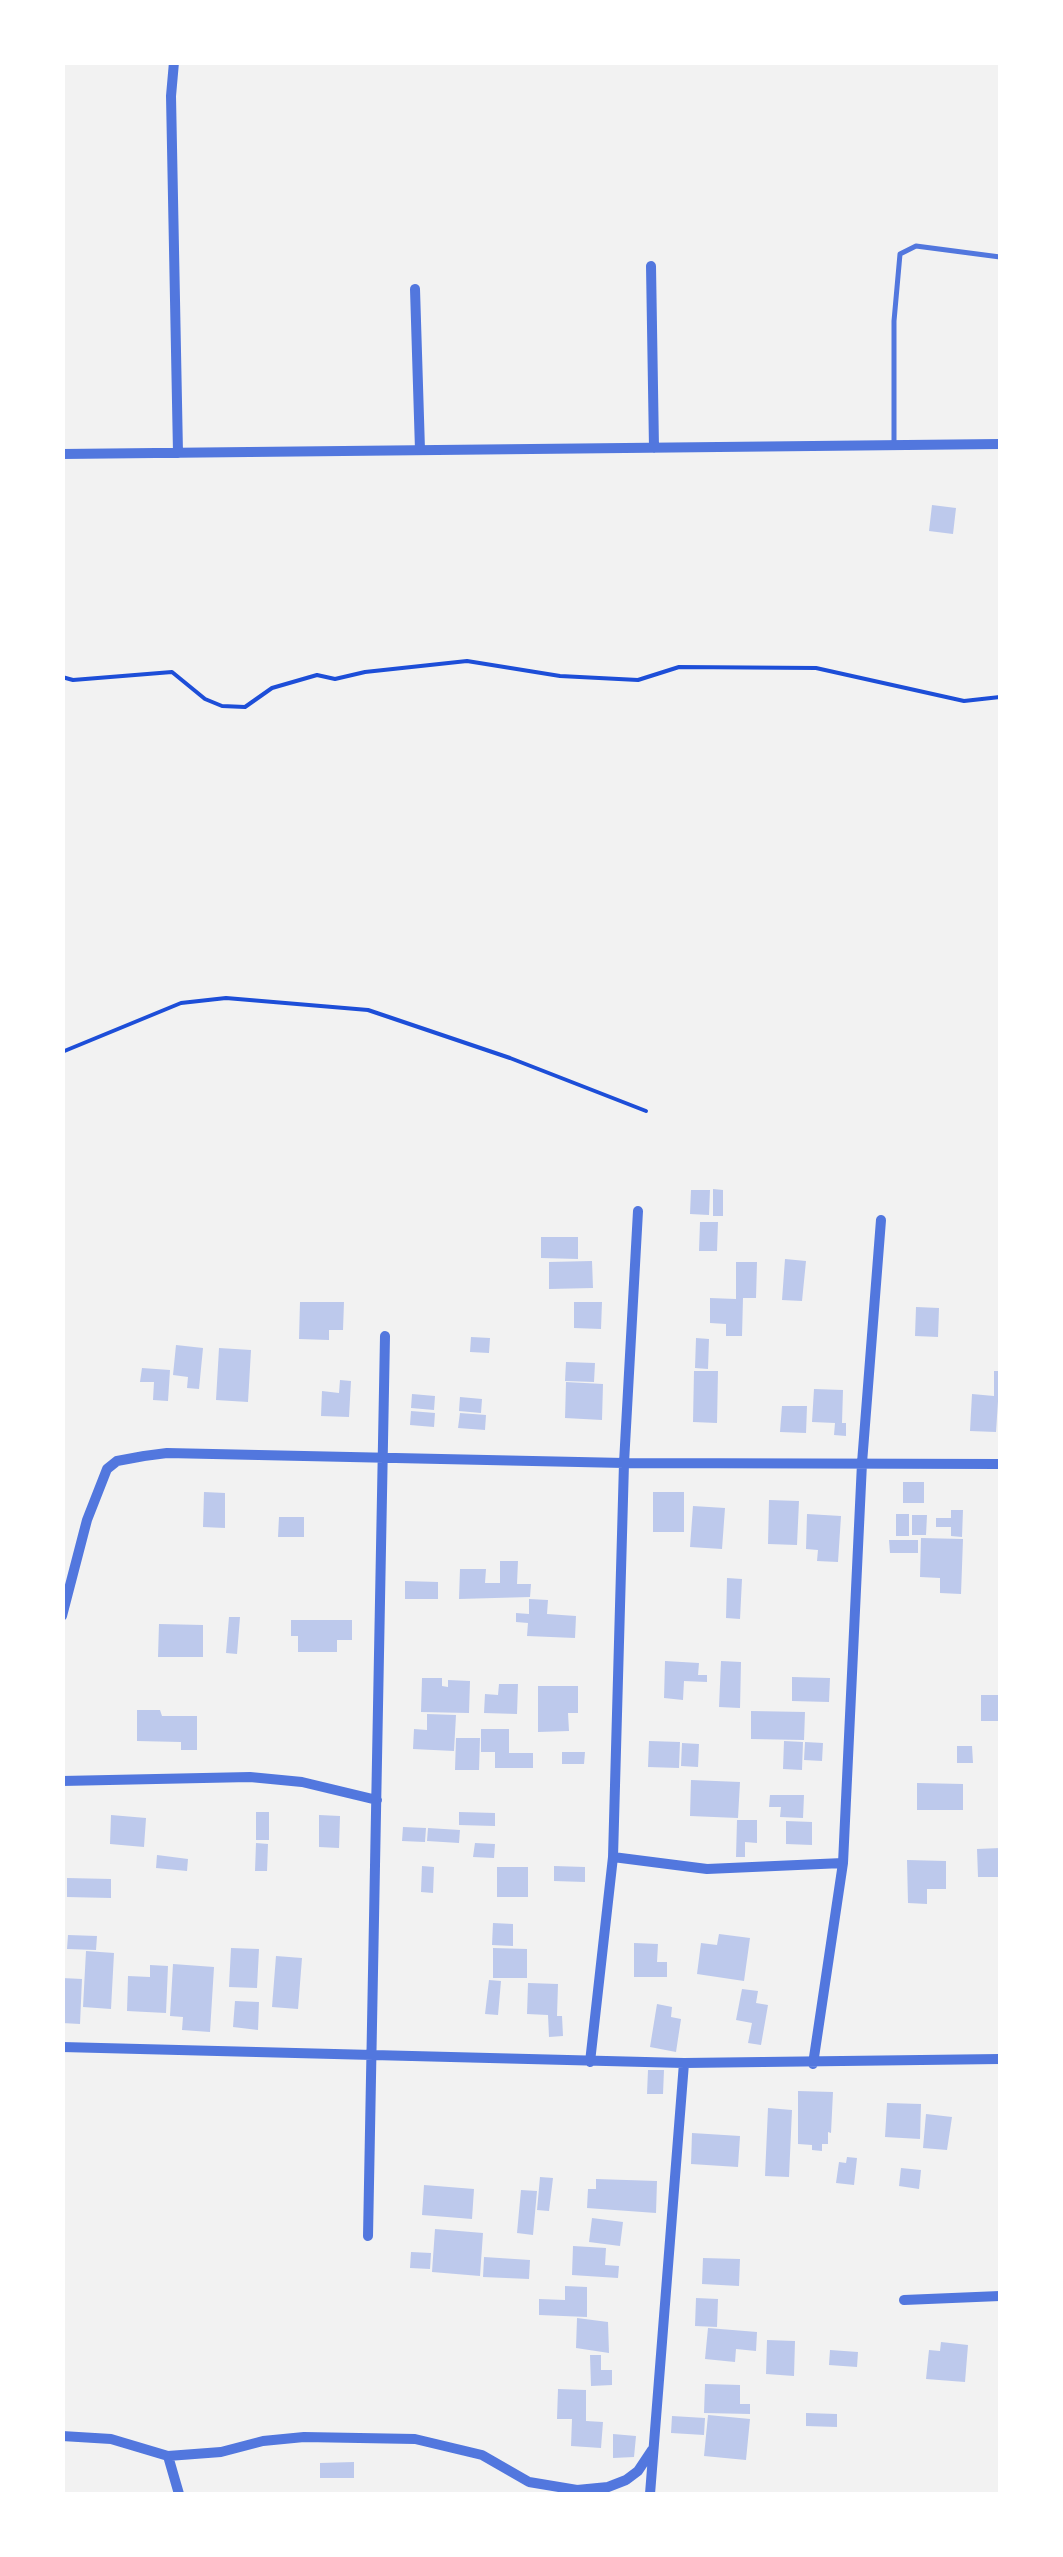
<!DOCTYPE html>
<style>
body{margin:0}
#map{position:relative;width:1063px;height:2557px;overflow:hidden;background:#f2f2f2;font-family:"Golos Text",sans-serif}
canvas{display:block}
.frame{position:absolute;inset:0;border:65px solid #fff;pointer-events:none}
</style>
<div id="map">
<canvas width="1063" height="2557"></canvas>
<div class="frame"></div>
</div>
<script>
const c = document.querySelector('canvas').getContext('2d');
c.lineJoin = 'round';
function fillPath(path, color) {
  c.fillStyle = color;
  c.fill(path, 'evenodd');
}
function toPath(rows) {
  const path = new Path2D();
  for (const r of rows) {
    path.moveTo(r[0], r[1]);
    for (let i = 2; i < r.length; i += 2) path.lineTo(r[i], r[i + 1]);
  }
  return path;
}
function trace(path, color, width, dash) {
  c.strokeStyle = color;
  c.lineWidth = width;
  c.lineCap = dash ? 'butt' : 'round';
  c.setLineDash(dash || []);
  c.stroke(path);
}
const building = toPath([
 [932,505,956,508,953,534,929,531],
 [713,1189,723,1190,723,1216,713,1216],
 [691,1190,710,1190,709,1215,690,1214],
 [700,1222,718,1222,717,1251,699,1251],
 [541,1237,578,1237,578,1259,541,1258],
 [785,1259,806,1261,802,1301,782,1300],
 [592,1261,593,1288,549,1289,549,1262],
 [736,1262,757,1262,756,1298,743,1298,742,1336,726,1336,726,1324,710,1323,710,1298,736,1299],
 [300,1302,344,1302,343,1330,329,1330,329,1340,299,1339],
 [574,1302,602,1302,601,1329,574,1328],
 [916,1307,939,1308,938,1337,915,1336],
 [471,1337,490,1338,489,1353,470,1352],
 [696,1338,709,1339,708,1369,695,1368],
 [176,1345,203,1348,199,1389,187,1388,188,1377,173,1375],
 [219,1348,251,1350,248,1402,216,1400],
 [566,1362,595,1363,594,1382,565,1381],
 [142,1368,170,1370,168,1401,153,1400,154,1382,140,1382],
 [694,1371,718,1371,717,1423,693,1422],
 [994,1371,1000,1371,996,1432,970,1431,972,1394,994,1396],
 [340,1380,351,1381,349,1417,321,1416,322,1391,339,1393],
 [566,1382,603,1384,602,1420,565,1418],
 [814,1389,843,1390,842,1423,846,1423,846,1436,834,1435,835,1423,812,1422],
 [412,1394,435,1396,434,1410,411,1408],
 [460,1397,482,1399,481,1413,459,1411],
 [782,1406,807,1406,806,1433,780,1432],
 [411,1411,435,1413,434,1427,410,1425],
 [460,1413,486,1415,485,1430,458,1428],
 [903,1482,924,1482,924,1503,903,1503],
 [204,1492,225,1493,225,1528,203,1527],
 [653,1492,684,1492,684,1532,653,1532],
 [769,1500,799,1501,797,1545,768,1544],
 [693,1506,725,1508,722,1549,690,1547],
 [951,1510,963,1510,962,1537,951,1536,951,1527,936,1527,936,1518,951,1518],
 [807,1514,841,1516,838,1562,817,1561,818,1550,806,1549],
 [896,1514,909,1514,909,1536,896,1536],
 [912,1515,927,1515,926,1535,912,1535],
 [279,1517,304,1517,304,1537,278,1537],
 [921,1538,963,1539,961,1594,940,1593,940,1578,920,1577],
 [889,1540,918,1540,918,1553,890,1553],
 [500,1561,518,1561,517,1584,531,1584,530,1597,459,1599,460,1569,486,1569,485,1583,500,1583],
 [727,1578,742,1579,740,1619,726,1618],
 [405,1581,438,1582,438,1599,405,1599],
 [529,1599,548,1600,547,1614,576,1616,575,1638,527,1636,528,1623,516,1622,516,1613,529,1614],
 [229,1617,240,1617,237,1654,226,1653],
 [291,1620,352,1620,352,1640,337,1640,337,1652,298,1652,298,1636,291,1636],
 [159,1624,203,1625,203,1657,158,1657],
 [665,1661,699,1663,698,1675,707,1675,707,1682,684,1681,683,1700,664,1698],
 [721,1661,741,1662,740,1708,719,1707],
 [792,1677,830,1678,829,1702,792,1701],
 [422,1678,442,1678,442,1686,448,1687,448,1680,470,1681,469,1713,421,1712],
 [499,1684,518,1684,517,1714,484,1713,485,1694,498,1695],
 [538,1686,578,1686,578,1713,568,1713,569,1731,538,1732],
 [981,1695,1000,1695,1000,1721,981,1721],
 [137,1710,160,1710,162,1716,197,1716,197,1750,181,1750,181,1742,137,1741],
 [751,1711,805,1712,804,1740,751,1739],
 [427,1714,456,1715,454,1751,413,1749,414,1729,427,1730],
 [481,1729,509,1729,509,1753,533,1753,533,1768,495,1768,495,1752,481,1752],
 [456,1738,480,1738,479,1770,455,1770],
 [649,1741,680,1742,679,1768,648,1767],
 [784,1741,803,1742,802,1770,783,1769],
 [805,1742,823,1743,822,1761,804,1760],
 [682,1743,699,1744,698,1767,681,1766],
 [957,1746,972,1746,973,1763,957,1763],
 [562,1752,585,1752,584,1764,562,1764],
 [691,1780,740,1782,738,1818,690,1816],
 [917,1783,963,1784,963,1810,917,1810],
 [770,1795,804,1795,803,1818,780,1817,781,1807,769,1807],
 [256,1812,269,1812,269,1840,256,1840],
 [459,1812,495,1813,495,1826,459,1825],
 [111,1815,146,1818,144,1847,110,1844],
 [319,1815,340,1816,339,1848,319,1847],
 [737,1820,757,1820,757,1843,745,1842,745,1857,736,1857],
 [786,1821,812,1822,812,1845,786,1844],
 [403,1827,426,1828,425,1842,402,1841],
 [428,1828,460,1830,459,1843,427,1841],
 [256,1843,268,1844,267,1871,255,1871],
 [475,1843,495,1844,494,1858,473,1857],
 [1000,1848,1000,1877,978,1877,977,1849],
 [157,1855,188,1859,187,1871,156,1868],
 [907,1860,946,1861,946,1889,927,1889,927,1904,908,1903],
 [422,1866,434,1867,433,1893,421,1892],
 [554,1866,585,1867,585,1882,554,1881],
 [497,1867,528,1867,528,1897,497,1897],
 [67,1878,111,1879,111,1898,67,1897],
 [493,1923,513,1924,513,1946,492,1945],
 [719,1934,750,1938,744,1981,697,1974,701,1943,717,1945],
 [68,1935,97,1936,96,1950,67,1949],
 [634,1943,658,1944,657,1962,667,1962,667,1977,634,1977],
 [231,1948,259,1949,257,1988,229,1987],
 [493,1948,527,1949,527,1978,493,1978],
 [86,1951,114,1953,111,2009,83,2007],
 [276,1956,302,1958,298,2009,272,2007],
 [173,1964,214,1967,210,2032,182,2030,183,2017,170,2016],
 [150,1965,168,1966,166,2013,127,2011,128,1976,150,1977],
 [62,1978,82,1979,80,2024,62,2023],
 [489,1980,501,1981,498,2015,485,2014],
 [528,1983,558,1984,557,2016,562,2016,563,2036,549,2037,548,2015,527,2014],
 [742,1989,758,1991,756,2003,768,2005,761,2045,748,2043,752,2023,736,2020],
 [235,2001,259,2002,258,2030,233,2027],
 [657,2004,672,2007,671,2017,681,2019,676,2052,650,2047],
 [648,2070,664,2070,663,2094,647,2094],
 [798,2091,833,2092,831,2133,828,2132,828,2144,822,2144,822,2151,812,2150,812,2145,798,2144],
 [887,2103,921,2104,920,2139,885,2137],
 [768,2108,792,2110,789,2177,765,2176],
 [926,2114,952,2117,947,2150,923,2148],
 [692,2133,740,2136,738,2167,691,2164],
 [847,2157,857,2158,854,2185,836,2183,839,2162,846,2163],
 [901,2168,921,2170,919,2189,899,2186],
 [540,2177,553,2178,549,2211,537,2210],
 [596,2179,657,2181,656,2213,587,2208,588,2189,596,2189],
 [424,2185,474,2189,472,2219,422,2215],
 [521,2190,537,2191,533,2235,517,2233],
 [592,2218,623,2222,620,2246,589,2242],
 [435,2229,483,2233,480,2276,432,2272],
 [573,2246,606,2248,605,2265,619,2266,618,2278,572,2275],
 [411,2252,431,2253,430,2269,410,2268],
 [484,2257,530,2260,529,2279,483,2277],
 [703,2258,740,2259,739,2286,702,2284],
 [565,2286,587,2287,587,2317,539,2315,539,2299,565,2300],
 [696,2298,718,2299,717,2327,695,2326],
 [577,2318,608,2322,609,2353,576,2348],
 [708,2328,757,2332,756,2351,736,2349,735,2362,705,2359],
 [767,2340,795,2341,794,2376,766,2374],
 [941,2342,968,2345,965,2382,926,2379,929,2350,940,2351],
 [830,2350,858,2352,857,2367,829,2365],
 [590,2355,601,2355,601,2370,612,2370,612,2385,591,2386],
 [705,2384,740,2385,740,2404,750,2404,750,2414,704,2413],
 [558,2389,586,2390,586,2421,603,2422,601,2448,571,2446,572,2419,557,2419],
 [806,2413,837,2414,837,2427,806,2426],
 [708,2415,750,2419,746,2460,704,2456],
 [672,2416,705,2418,704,2435,671,2433],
 [613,2434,636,2436,634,2457,613,2458],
 [354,2462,354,2478,320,2478,320,2463]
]);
const path = toPath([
 [62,677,73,680,172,672,205,699,222,706,245,707,272,688,317,675,335,679,365,672,467,661,560,676,638,680,679,667,816,668,964,701,1000,697],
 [62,1052,181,1003,226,998,368,1010,510,1058,646,1111]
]);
const service = toPath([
 [894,443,894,321,900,254,916,246,1000,257]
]);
const minor = toPath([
 [174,62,171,96,178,453],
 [651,266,654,448],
 [415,289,420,450],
 [62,454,1000,444],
 [62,1616,87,1520,107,1469,117,1461,144,1456,167,1453,624,1463,1000,1464],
 [62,1781,250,1777,302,1782,377,1800],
 [613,1857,707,1869,843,1863],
 [62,2047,684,2063,1000,2059],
 [590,2062,613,1857,624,1463,638,1211],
 [813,2064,843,1863,862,1463,881,1220],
 [368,2236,385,1336],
 [904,2300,1000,2296],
 [62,2436,111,2439,168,2456,221,2452,263,2441,304,2437,415,2439,482,2455,529,2482,577,2490,608,2487,626,2480,638,2471,652,2450],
 [168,2456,179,2494],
 [650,2494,684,2063]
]);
fillPath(building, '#bdc9ec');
trace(path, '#1d4ed8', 4);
trace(service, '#5277de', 5);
trace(minor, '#5277de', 10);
</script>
